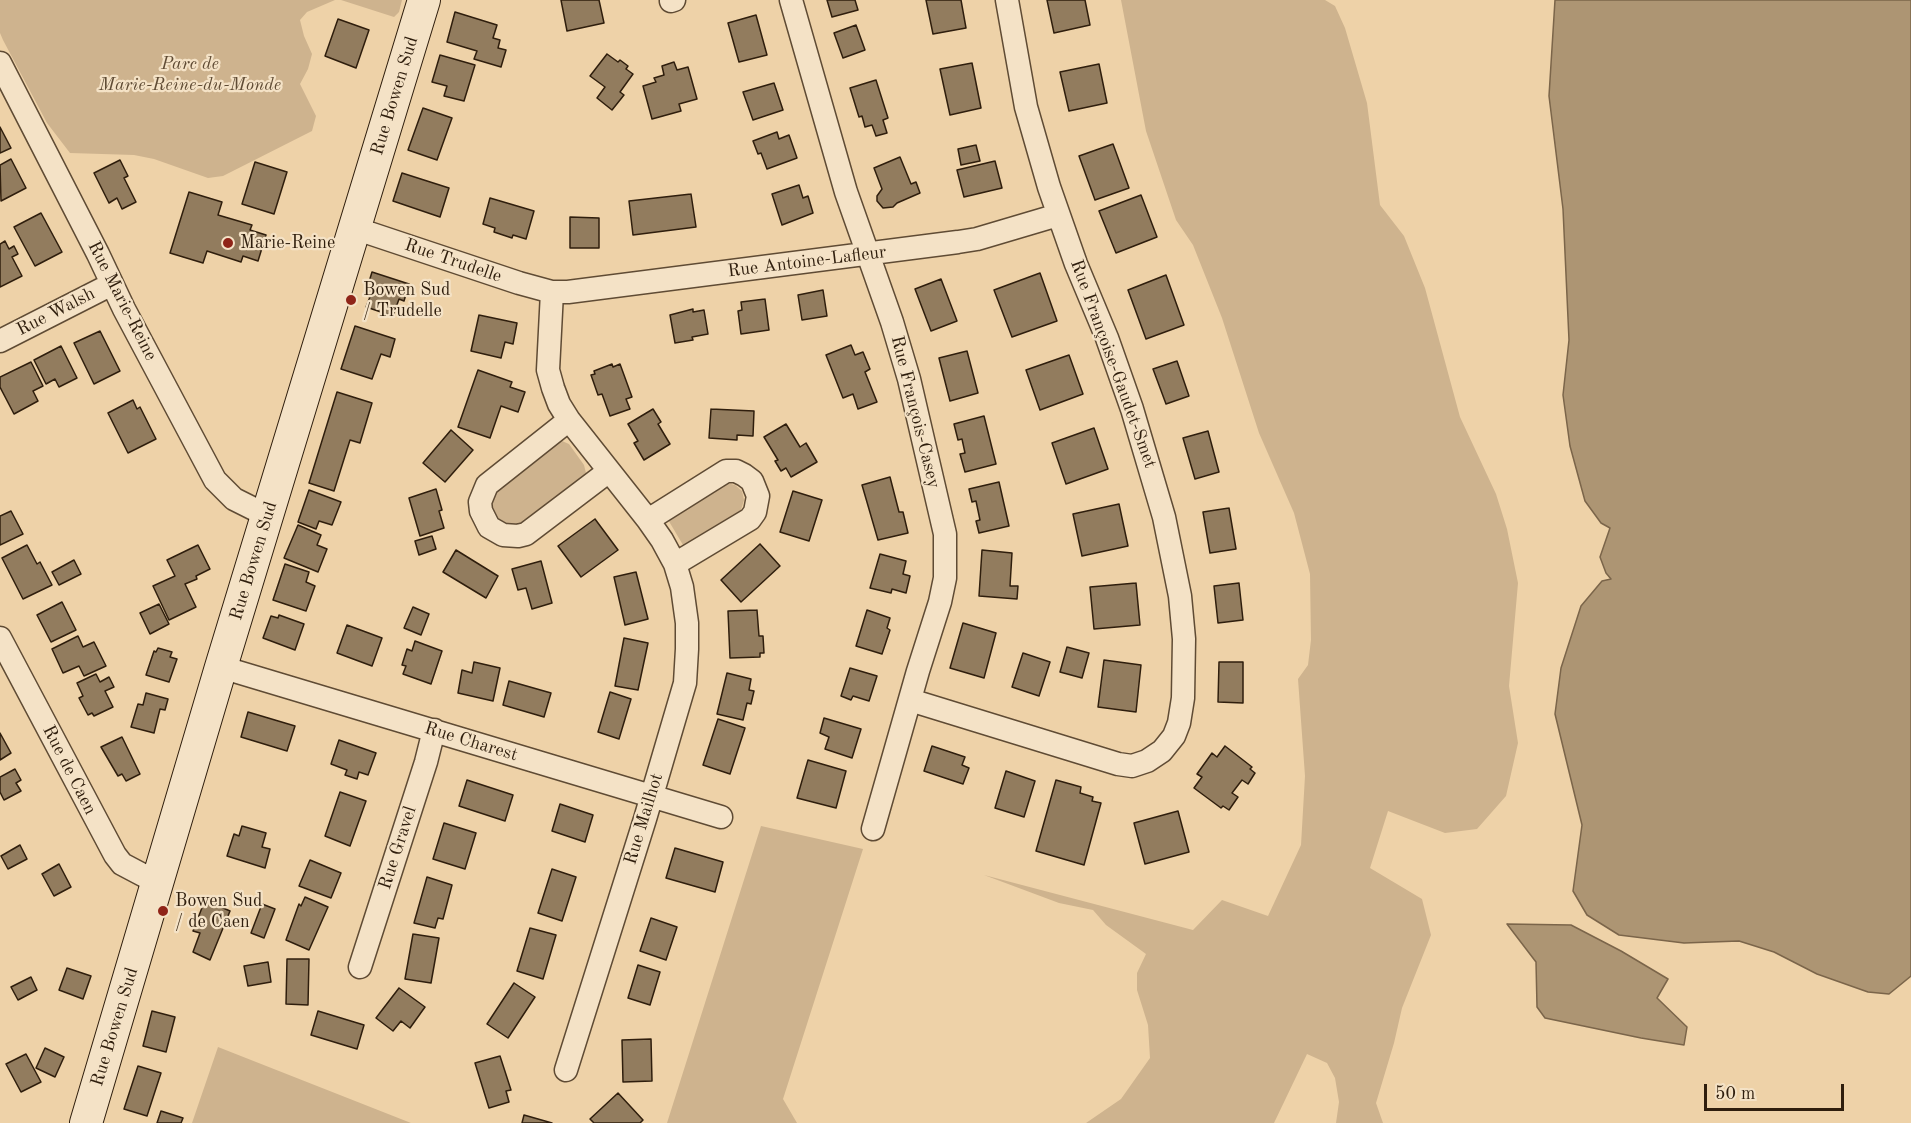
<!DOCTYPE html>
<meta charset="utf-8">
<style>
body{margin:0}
#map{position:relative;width:1911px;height:1123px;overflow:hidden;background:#eed2a8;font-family:"Old Standard TT",serif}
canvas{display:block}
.scale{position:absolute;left:1704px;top:1084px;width:140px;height:27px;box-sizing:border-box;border:3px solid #2f1e0d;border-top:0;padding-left:8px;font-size:18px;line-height:21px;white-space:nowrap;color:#2f1e0d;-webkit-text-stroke:4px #f4e2c6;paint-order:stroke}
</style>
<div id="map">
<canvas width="1911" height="1123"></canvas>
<div class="scale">50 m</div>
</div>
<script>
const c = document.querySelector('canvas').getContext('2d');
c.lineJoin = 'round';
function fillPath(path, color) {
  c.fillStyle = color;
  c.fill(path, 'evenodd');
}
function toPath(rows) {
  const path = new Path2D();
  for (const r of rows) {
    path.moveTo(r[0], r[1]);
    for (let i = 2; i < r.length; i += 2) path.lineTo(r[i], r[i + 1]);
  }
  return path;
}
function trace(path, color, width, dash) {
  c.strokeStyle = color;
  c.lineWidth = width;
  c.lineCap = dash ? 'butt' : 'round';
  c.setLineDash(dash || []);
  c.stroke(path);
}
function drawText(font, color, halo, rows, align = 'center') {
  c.font = font + ' "Old Standard TT",serif';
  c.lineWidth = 4.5;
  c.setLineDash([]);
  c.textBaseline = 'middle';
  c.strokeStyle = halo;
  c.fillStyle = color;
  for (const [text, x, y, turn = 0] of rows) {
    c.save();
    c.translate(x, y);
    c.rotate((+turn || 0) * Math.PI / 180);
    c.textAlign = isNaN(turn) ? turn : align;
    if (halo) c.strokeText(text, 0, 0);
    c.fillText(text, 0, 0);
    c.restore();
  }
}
const green = toPath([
 [0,0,335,0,307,12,300,20,304,36,312,54,308,69,300,84,316,116,312,131,223,176,208,178,154,159,134,155,70,153,47,123,3,40,0,33],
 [341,0,402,0,399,12,394,17],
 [1121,0,1325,0,1335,6,1345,28,1367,103,1380,205,1404,236,1425,288,1460,417,1496,494,1507,529,1518,583,1509,686,1518,743,1506,796,1477,829,1445,833,1388,811,1370,868,1422,899,1431,935,1402,1008,1394,1043,1376,1103,1383,1123,1336,1123,1339,1102,1335,1078,1327,1063,1307,1054,1274,1123,1086,1123,1121,1099,1150,1058,1148,1025,1137,990,1137,973,1146,954,1106,925,1093,910,1059,903,984,875,1193,930,1222,900,1268,916,1301,845,1305,776,1298,679,1308,665,1311,640,1310,574,1294,513,1259,433,1222,318,1193,245,1176,220,1146,131],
 [562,441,569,444,584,465,586,473,585,479,523,523,507,525,500,520,494,514,492,505,492,496,499,486,554,443],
 [727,483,735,485,742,491,744,500,740,513,687,545,683,545,667,518],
 [761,826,863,849,783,1099,797,1123,667,1123],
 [218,1047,411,1123,192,1123]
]);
const water = toPath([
 [1555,0,1911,0,1911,976,1889,994,1868,992,1817,974,1774,952,1739,941,1684,943,1619,935,1587,915,1573,891,1582,825,1555,714,1561,668,1581,606,1602,581,1611,579,1606,573,1600,557,1610,528,1601,523,1585,501,1570,446,1563,395,1569,340,1563,209,1549,96,1555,0],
 [1507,924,1571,925,1621,951,1668,979,1657,998,1687,1027,1684,1045,1641,1038,1545,1018,1537,1007,1536,962,1507,924]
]);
const building = toPath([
 [561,0,599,0,604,23,567,31,561,0],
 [827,0,855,0,858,10,832,17,827,0],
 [926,0,961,0,966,28,933,34,926,0],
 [1047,0,1085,0,1090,25,1054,33,1047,0],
 [455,12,497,25,493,38,500,40,498,48,506,50,501,67,474,59,477,51,447,42,455,12],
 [756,15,767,55,739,62,728,23,756,15],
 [338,19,369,30,356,68,325,56,338,19],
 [856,25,865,50,843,58,834,33,856,25],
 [607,54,618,62,620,60,628,66,626,69,633,74,620,92,624,95,612,110,597,98,605,87,590,76,607,54],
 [440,55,475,65,464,101,444,96,447,86,432,82,440,55],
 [674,62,677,70,688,67,697,99,679,104,681,111,652,119,643,86,656,82,654,78,664,75,662,66,674,62],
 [972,63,981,108,950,115,940,69,972,63],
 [1099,64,1107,103,1069,111,1060,72,1099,64],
 [876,80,888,118,883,120,887,133,876,136,872,125,865,127,862,116,859,117,850,88,876,80],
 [774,83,783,110,753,120,743,92,774,83],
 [423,108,452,118,437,160,408,150,423,108],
 [0,127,11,148,0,153,0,127],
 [777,132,779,139,789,135,797,158,767,169,761,153,758,154,753,141,777,132],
 [1113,144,1129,188,1095,200,1079,156,1113,144],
 [976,145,980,161,961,165,958,149,976,145],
 [900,157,911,184,916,182,920,193,897,203,893,207,883,208,877,201,877,196,882,189,874,168,900,157],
 [11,159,26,188,1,201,0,165,11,159],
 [120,160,128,176,124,178,136,202,122,209,117,198,109,203,94,173,120,160],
 [995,161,1002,188,964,197,957,170,995,161],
 [255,162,287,172,274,214,242,204,255,162],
 [402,173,449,188,440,217,393,201,402,173],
 [799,185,803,198,808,196,813,213,782,225,772,194,799,185],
 [189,192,222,202,218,215,252,225,250,230,266,235,258,261,243,256,241,262,207,251,203,263,170,253,189,192],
 [691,194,696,227,633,235,629,201,691,194],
 [1141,195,1157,237,1116,253,1099,211,1141,195],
 [490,198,534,211,526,239,513,235,512,238,494,232,495,228,483,224,490,198],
 [41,213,62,252,35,266,14,227,41,213],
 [570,217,599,218,599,248,570,248,570,217],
 [5,241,9,249,14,246,18,254,12,257,22,276,0,287,0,244,5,241],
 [372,272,409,284,404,301,399,299,393,316,366,307,370,297,365,295,372,272],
 [1040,273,1057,321,1012,337,994,290,1040,273],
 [1166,275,1184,325,1146,339,1128,290,1166,275],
 [941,279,957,321,931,331,915,289,941,279],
 [823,290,827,316,802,320,798,295,823,290],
 [765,299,769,330,741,334,738,311,742,310,741,302,765,299],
 [693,309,693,312,704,310,708,334,692,337,693,340,675,343,670,315,693,309],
 [479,315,517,323,513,344,505,342,501,358,471,351,479,315],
 [355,326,395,339,390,357,381,354,372,379,341,369,355,326],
 [100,331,120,371,94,384,74,343,100,331],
 [851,345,855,355,863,352,870,369,865,372,877,402,858,409,853,394,843,398,826,355,851,345],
 [61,346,77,378,59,387,55,379,46,384,34,360,61,346],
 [967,351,978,393,950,401,939,358,967,351],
 [1069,355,1083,394,1040,410,1026,370,1069,355],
 [1177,361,1189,396,1166,404,1153,369,1177,361],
 [31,362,43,386,33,391,38,401,14,414,0,387,0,377,31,362],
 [612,364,613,367,620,364,632,397,626,399,630,409,610,416,602,394,598,395,591,375,595,374,594,371,612,364],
 [478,370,512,382,510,387,525,392,518,412,501,406,490,438,458,427,478,370],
 [337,392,372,403,360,443,350,440,334,491,309,483,337,392],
 [133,400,137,409,140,407,156,439,128,453,108,413,133,400],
 [653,409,661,422,658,424,670,444,644,460,634,443,638,441,628,424,653,409],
 [711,409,754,411,753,436,737,435,737,440,709,438,711,409],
 [984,416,996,464,965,472,960,454,965,453,962,439,958,440,954,424,984,416],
 [786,424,800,447,806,443,817,462,791,477,786,468,781,471,775,461,778,460,764,437,786,424],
 [1094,428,1108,469,1066,484,1052,443,1094,428],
 [451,430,473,450,445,482,423,463,451,430],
 [1208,431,1219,472,1195,479,1183,438,1208,431],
 [890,477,899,512,903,512,908,533,878,540,862,485,890,477],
 [999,482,1009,526,979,533,976,521,980,520,976,501,972,502,969,489,999,482],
 [436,489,442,510,439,511,444,528,420,536,409,498,436,489],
 [309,490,341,502,332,525,319,521,316,529,298,522,309,490],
 [793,491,822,500,809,541,780,532,793,491],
 [1119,504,1128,546,1082,556,1073,514,1119,504],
 [1229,508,1236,549,1210,553,1203,512,1229,508],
 [11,511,23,534,0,545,0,516,11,511],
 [595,519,618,550,581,577,558,546,595,519],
 [298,525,321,535,317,545,327,549,318,572,284,558,298,525],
 [432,536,436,549,419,555,415,541,432,536],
 [760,544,780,566,741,602,721,580,760,544],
 [27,545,37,564,40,562,52,585,23,599,2,558,27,545],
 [198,545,210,569,196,576,197,579,185,584,196,607,169,620,153,586,175,576,167,560,198,545],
 [456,550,498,576,486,598,443,572,456,550],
 [982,550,1012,553,1010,586,1018,586,1017,599,979,596,982,550],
 [880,554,906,561,903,574,910,576,906,593,892,589,891,593,870,588,880,554],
 [74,560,81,574,59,585,52,572,74,560],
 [541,561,552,603,532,609,526,588,518,590,512,569,541,561],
 [285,564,309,572,306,582,315,586,306,611,273,600,285,564],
 [636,572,648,619,625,625,614,577,636,572],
 [1136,583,1140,625,1094,629,1090,587,1136,583],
 [1239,583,1243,620,1218,623,1214,586,1239,583],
 [62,602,76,630,51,642,37,615,62,602],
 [159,604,169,624,150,634,140,613,159,604],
 [413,607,429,614,421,635,404,628,413,607],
 [757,610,759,636,763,636,764,653,760,653,760,657,730,658,728,611,757,610],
 [867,610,890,618,887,628,890,630,882,654,856,646,867,610],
 [279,615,304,624,295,650,263,638,271,616,278,618,279,615],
 [963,623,996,633,984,678,950,668,963,623],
 [347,625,382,638,372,666,337,653,347,625],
 [78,636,83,647,94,642,106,666,84,676,79,666,63,673,52,649,78,636],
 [624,638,648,643,638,690,615,686,624,638],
 [415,641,442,651,431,684,403,674,406,666,402,665,407,649,412,651,415,641],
 [1067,647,1089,653,1082,678,1060,672,1067,647],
 [158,648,172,652,170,657,177,659,169,682,146,675,154,651,156,652,158,648],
 [1023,653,1050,662,1039,696,1012,687,1023,653],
 [1104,660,1141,665,1136,712,1098,707,1104,660],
 [474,662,500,668,493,701,458,693,462,670,472,673,474,662],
 [1219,662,1243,662,1243,703,1218,702,1219,662],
 [850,668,877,676,869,701,853,696,851,700,841,696,850,668],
 [727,673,751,679,749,690,754,691,751,704,747,703,743,720,717,714,727,673],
 [96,674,100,682,109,677,114,687,105,691,113,707,94,716,92,713,88,715,79,698,83,696,77,683,96,674],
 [509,681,551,693,544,717,503,705,509,681],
 [610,692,631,699,619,739,598,732,610,692],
 [146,693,168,699,165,710,160,709,154,733,131,727,138,704,143,705,146,693],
 [248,712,295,726,287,751,241,737,248,712],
 [824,718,861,729,852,758,825,749,829,737,820,733,824,718],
 [718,719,745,728,730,774,703,765,718,719],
 [0,733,11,753,0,760,0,733],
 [122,737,140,774,126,781,122,774,118,776,101,747,122,737],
 [339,740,376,753,368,775,359,772,357,779,345,775,347,770,331,764,339,740],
 [932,746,965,757,962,765,969,768,963,784,924,771,932,746],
 [1225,746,1252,767,1250,769,1255,773,1248,784,1242,780,1232,793,1238,797,1229,810,1223,806,1221,808,1194,788,1202,777,1197,774,1212,753,1217,757,1225,746],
 [808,760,846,771,836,808,797,798,808,760],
 [15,769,21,780,16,783,21,791,4,800,0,792,0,777,15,769],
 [1006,771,1035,781,1024,817,995,808,1006,771],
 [467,780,513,795,505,821,459,806,467,780],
 [1056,780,1081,787,1080,793,1093,797,1092,801,1101,803,1084,865,1036,851,1056,780],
 [340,792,366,801,350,846,325,836,340,792],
 [560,804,593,815,585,842,552,831,560,804],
 [1178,811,1189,852,1145,864,1134,823,1178,811],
 [444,823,476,833,465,869,433,859,444,823],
 [242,826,266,833,262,847,270,849,265,868,227,856,234,834,239,836,242,826],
 [20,845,27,859,8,869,1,856,20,845],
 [675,848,723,862,715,892,666,878,675,848],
 [310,860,341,873,331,898,299,886,310,860],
 [59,864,71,887,54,896,42,874,59,864],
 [552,869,576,877,562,921,538,913,552,869],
 [427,877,452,885,443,919,438,918,435,928,414,923,427,877],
 [305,897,328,907,309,950,286,940,299,904,301,906,305,897],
 [205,900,230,911,210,960,193,952,200,933,193,931,205,900],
 [262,904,275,909,264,938,251,933,262,904],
 [651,918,677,927,666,960,640,951,651,918],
 [530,928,556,935,543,979,517,971,530,928],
 [413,934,439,938,431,983,405,979,413,934],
 [287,959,309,959,308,1005,286,1004,287,959],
 [268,962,271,982,248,986,244,966,268,962],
 [638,965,660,972,650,1005,628,998,638,965],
 [67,968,91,976,83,999,59,990,67,968],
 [31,977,37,990,18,1000,11,987,31,977],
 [514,983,535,997,508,1038,487,1024,514,983],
 [399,988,425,1007,410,1028,401,1021,393,1031,376,1018,399,988],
 [152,1011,175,1017,166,1052,143,1046,152,1011],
 [318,1011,364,1025,357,1049,311,1035,318,1011],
 [651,1039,652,1081,623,1082,622,1040,651,1039],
 [45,1048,64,1057,55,1077,36,1068,45,1048],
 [26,1054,41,1082,21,1092,6,1064,26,1054],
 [500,1056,511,1090,506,1091,509,1102,489,1108,475,1063,500,1056],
 [138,1066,161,1073,147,1116,124,1109,138,1066],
 [618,1093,643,1120,640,1123,594,1123,590,1119,618,1093],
 [161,1111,183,1118,181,1123,157,1123,161,1111],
 [524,1115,552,1123,522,1123,524,1115]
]);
const street = toPath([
 [791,0,846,192,892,322,909,379,945,534,945,578,940,602,918,671,873,829],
 [671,1,674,0],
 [0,63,98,254,124,309,215,480,234,499,268,516],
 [354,228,519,283,552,292,568,292,958,242,977,239,1058,215],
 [552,292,548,370,553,388,559,404,569,420,648,520,662,540,675,564,682,587,687,623,687,649,685,683,645,819,566,1070],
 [0,341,112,284],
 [569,420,487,485,480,502,481,511,489,527,503,535,518,536,526,534,609,471],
 [648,520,726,471,736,471,744,475,752,481,758,496,755,512,750,519,675,564],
 [0,638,115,855,122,864,158,883],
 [221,667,721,817],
 [910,700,1118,764,1132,766,1147,761,1162,751,1174,736,1179,723,1183,698,1184,639,1180,596,1164,517,1132,409,1107,338,1076,264,1049,187,1026,107,1007,0],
 [360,967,426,762,434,730]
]);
const secondary = toPath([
 [86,1123,221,667,424,0]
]);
const markers = [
 [228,243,6,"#8f2418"],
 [351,300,6,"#8f2418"],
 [163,911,6,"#8f2418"]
];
const parkNames = [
 ["Parc de",190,64],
 ["Marie-Reine-du-Monde",190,85]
];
const streetNames = [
 ["Rue Bowen Sud",395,96,-73],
 ["Rue Trudelle",453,261,19],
 ["Rue Antoine-Lafleur",807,262,-7],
 ["Rue Marie-Reine",122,301,63],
 ["Rue Walsh",56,312,-27],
 ["Rue Françoise-Gaudet-Smet",1113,364,70],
 ["Rue François-Casey",915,412,76],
 ["Rue Bowen Sud",254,561,-73],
 ["Rue Charest",471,742,17],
 ["Rue de Caen",69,770,63],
 ["Rue Mailhot",644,819,-73],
 ["Rue Gravel",398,848,-72],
 ["Rue Bowen Sud",115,1027,-73]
];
const poiNames = [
 ["Marie-Reine",240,243],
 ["Bowen Sud",363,290],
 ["/ Trudelle",363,311],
 ["Bowen Sud",175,901],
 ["/ de Caen",175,922]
];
fillPath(green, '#ceb38e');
fillPath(water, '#ad9573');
trace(water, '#7b654a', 1.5);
fillPath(building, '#927c5e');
trace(building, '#2f1e0d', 1.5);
trace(street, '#5f4b34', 25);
trace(secondary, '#2f1e0d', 34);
trace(street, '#f4e2c6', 22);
trace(secondary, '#f4e2c6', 32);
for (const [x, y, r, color] of markers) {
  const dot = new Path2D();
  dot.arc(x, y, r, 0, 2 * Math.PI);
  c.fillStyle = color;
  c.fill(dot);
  trace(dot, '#f4e2c6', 2);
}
drawText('italic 18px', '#5f4b34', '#f4e2c6', parkNames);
drawText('18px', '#2f1e0d', '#f4e2c6', streetNames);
drawText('18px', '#2f1e0d', '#f4e2c6', poiNames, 'left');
</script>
